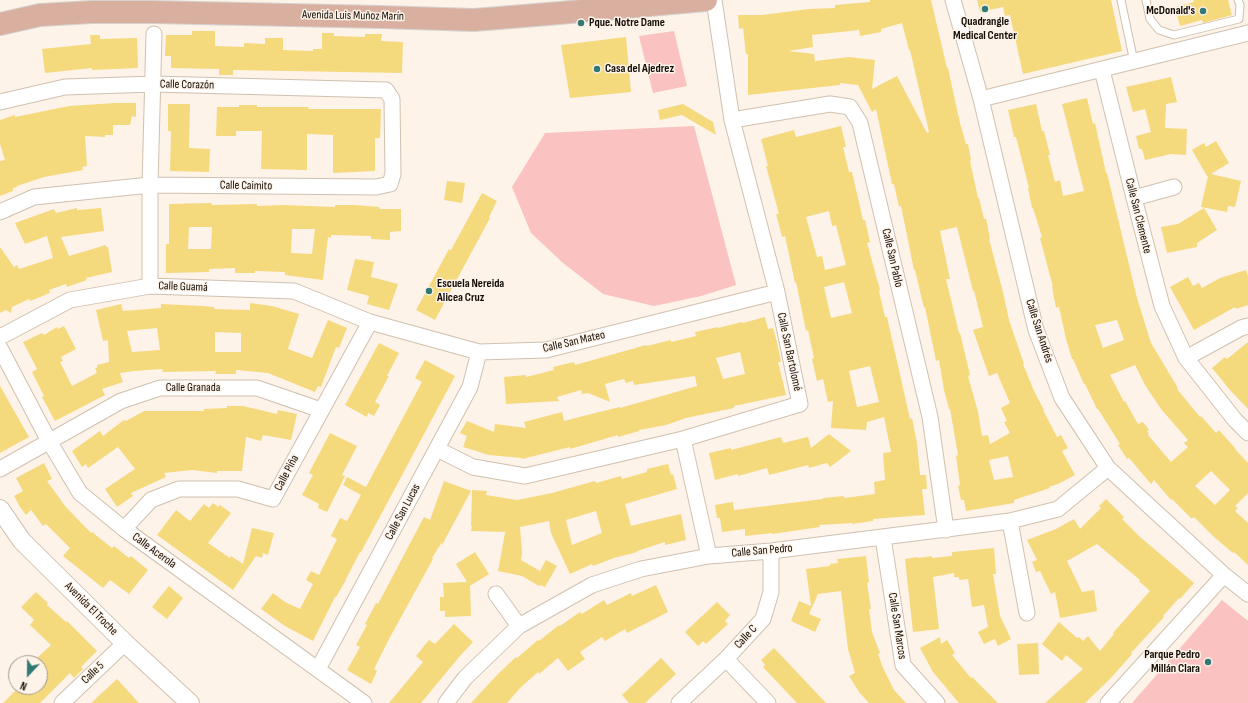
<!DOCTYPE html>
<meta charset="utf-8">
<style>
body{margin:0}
#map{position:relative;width:1248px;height:703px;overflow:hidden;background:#fef3e9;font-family:"Sofia Sans Condensed",sans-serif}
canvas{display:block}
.north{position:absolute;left:8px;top:655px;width:40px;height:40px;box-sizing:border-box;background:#fef3e9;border:1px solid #9f978e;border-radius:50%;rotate:202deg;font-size:11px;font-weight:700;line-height:16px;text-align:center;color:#110c06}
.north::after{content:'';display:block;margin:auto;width:14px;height:18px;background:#307974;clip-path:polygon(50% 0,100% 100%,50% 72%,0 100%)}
</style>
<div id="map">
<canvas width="1248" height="703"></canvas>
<div class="north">N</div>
</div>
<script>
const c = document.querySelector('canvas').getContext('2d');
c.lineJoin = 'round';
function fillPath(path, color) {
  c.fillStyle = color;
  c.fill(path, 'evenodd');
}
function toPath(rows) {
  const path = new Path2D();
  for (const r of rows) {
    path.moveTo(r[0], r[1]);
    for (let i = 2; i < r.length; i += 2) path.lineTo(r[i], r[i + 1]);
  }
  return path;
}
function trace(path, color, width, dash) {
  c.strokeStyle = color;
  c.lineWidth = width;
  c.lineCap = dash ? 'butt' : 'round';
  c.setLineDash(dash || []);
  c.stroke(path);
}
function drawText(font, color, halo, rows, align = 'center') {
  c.font = font + ' "Sofia Sans Condensed",sans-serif';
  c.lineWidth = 3;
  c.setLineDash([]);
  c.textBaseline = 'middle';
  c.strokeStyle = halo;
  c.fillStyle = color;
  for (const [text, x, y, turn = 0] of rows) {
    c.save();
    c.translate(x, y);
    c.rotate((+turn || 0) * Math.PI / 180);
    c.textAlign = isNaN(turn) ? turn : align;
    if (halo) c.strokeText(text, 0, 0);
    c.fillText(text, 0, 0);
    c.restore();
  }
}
const green = toPath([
 [674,31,687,86,653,93,639,36],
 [694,126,736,285,701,296,654,306,603,294,563,263,531,233,512,187,545,133],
 [1222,600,1248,621,1248,703,1132,703]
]);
const building = toPath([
 [870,0,931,0,947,68,948,68,960,123,966,144,968,144,971,160,970,161,978,198,979,198,984,219,986,218,990,239,989,239,1003,292,1009,320,1024,364,1023,364,1034,391,1044,410,1043,410,1057,437,1061,435,1068,448,1062,451,1075,475,1058,484,1049,487,1050,488,1014,500,1014,503,966,511,964,500,961,500,958,486,960,485,956,456,958,455,950,409,949,409,944,390,939,360,936,361,925,307,924,308,915,270,914,270,901,206,899,207,894,184,892,184,876,109,872,112,858,85,840,83,840,85,748,95,748,54,746,54,743,28,739,29,738,15,762,15,809,9,835,8,835,5,870,2],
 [902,23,909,50,910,50,929,132,927,133,897,76,872,89,875,60,849,57,815,61,814,54,788,51,813,47,812,35,859,30,860,36,881,32,881,29],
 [957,227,973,291,974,291,983,327,973,330,989,376,997,373,1010,403,1001,408,1007,421,1004,422,1010,433,990,444,988,435,982,436,978,412,968,376,970,375,960,333,959,333,946,279,950,279,940,231],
 [1008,456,1013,477,994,480,989,460],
 [977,0,1111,0,1122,51,1023,74,1010,15,1005,16,1003,7,980,12],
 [1193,0,1228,0,1232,15,1203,23,1202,20,1180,26,1175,7,1194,2],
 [192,31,215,31,215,46,244,47,244,43,265,44,265,38,283,38,283,50,313,51,313,49,322,49,322,33,334,33,334,36,365,37,365,34,382,34,381,41,403,42,402,73,233,70,233,75,219,75,219,69,171,68,171,56,165,56,166,35,192,35],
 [90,35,100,35,100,39,137,38,138,68,92,70,92,68,45,73,42,49,91,44],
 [626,37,631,92,570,98,561,45],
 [1171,77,1177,102,1166,104,1165,128,1187,129,1186,155,1171,154,1145,160,1142,149,1139,149,1136,136,1151,132,1145,109,1133,112,1126,87],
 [1087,98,1093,124,1095,123,1106,173,1107,173,1137,298,1151,343,1178,388,1177,389,1200,417,1201,416,1216,433,1219,430,1235,448,1235,449,1248,463,1248,493,1235,506,1238,508,1235,511,1248,523,1248,565,1234,552,1233,553,1214,537,1194,517,1192,519,1172,499,1171,500,1154,480,1151,484,1129,458,1127,459,1118,445,1120,444,1098,409,1097,409,1085,384,1084,384,1073,359,1072,359,1066,339,1059,307,1056,308,1052,287,1053,287,1040,238,1042,237,1033,208,1032,208,1028,188,1029,188,1016,137,1014,137,1008,110,1036,104,1042,131,1044,131,1050,155,1048,155,1055,182,1060,180,1063,196,1084,191,1062,104],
 [1117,320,1124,340,1103,348,1095,325],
 [1135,365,1145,385,1161,409,1188,440,1184,443,1188,447,1171,462,1148,435,1149,434,1147,431,1149,430,1143,422,1138,424,1125,401,1124,402,1110,375],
 [1211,471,1230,490,1215,505,1195,486],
 [115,103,136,103,136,117,132,116,130,125,113,125,113,135,105,135,105,137,85,136,87,166,82,167,83,170,44,177,17,186,17,187,13,188,13,191,0,196,0,161,5,160,0,144,0,120,15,115,15,117,69,106],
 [168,104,190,104,189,148,210,149,209,172,170,171,171,131,168,131],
 [683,104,713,122,716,135,682,115,660,120,658,110],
 [239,105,257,105,257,107,309,107,308,109,381,109,380,138,375,138,375,171,333,173,333,135,307,134,307,170,261,169,262,131,236,131,236,136,216,136,217,107,239,107],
 [841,126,846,147,843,147,849,172,852,172,863,220,865,220,870,242,867,243,880,290,879,291,885,317,887,317,910,419,912,418,917,443,920,475,926,475,927,489,922,489,925,515,873,519,873,521,852,524,852,523,819,525,820,527,772,534,772,533,745,536,745,529,722,532,720,518,717,518,715,505,733,502,734,510,823,499,823,498,844,496,844,498,875,494,874,482,885,480,883,453,891,452,884,417,867,422,866,430,831,428,833,401,828,402,823,379,817,381,812,359,814,358,808,330,806,331,796,282,795,283,785,236,782,237,780,229,776,214,779,214,766,166,768,166,761,139,794,130,796,137],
 [829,211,832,226,836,225,846,265,825,270,822,256,817,257,806,217],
 [844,282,852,313,831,318,824,287],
 [870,366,879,402,857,407,849,371],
 [1216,141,1229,163,1211,174,1241,181,1235,207,1228,206,1227,212,1201,207,1208,176,1207,176,1192,150,1204,143,1206,147],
 [447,181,465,183,462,203,444,200],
 [482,193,497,201,489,217,490,218,435,320,416,310,449,249,451,250],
 [211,203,212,205,257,204,257,206,283,205,335,207,335,205,355,205,379,207,380,209,401,209,401,231,390,232,390,240,371,239,371,236,331,235,331,238,328,237,323,280,285,275,285,272,255,271,255,273,235,273,235,268,209,269,209,272,166,273,166,244,169,244,169,204],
 [189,227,212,227,211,249,188,249],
 [292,229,315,229,312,254,291,253],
 [77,208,77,210,78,210,101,208,104,231,61,237,69,256,106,245,106,247,108,247,112,272,86,278,87,280,67,287,66,284,49,290,50,293,30,301,29,299,12,307,11,313,6,310,0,313,0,247,14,267,17,265,19,269,53,258,47,236,25,244,15,223,54,209,56,213],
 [1204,208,1217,230,1197,243,1197,247,1167,253,1161,227,1178,224],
 [355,259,374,262,371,277,398,284,389,310,367,304,369,296,347,290],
 [1246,270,1248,277,1248,305,1236,309,1235,307,1194,330,1170,287,1188,277,1193,286,1199,283,1202,288,1220,278],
 [250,303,272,306,299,314,288,349,312,358,328,320,347,328,339,348,336,347,321,387,318,386,315,392,268,373,236,370,236,374,215,374,216,371,163,372,162,369,134,371,120,373,123,382,102,389,105,395,55,421,42,397,44,396,32,372,37,369,23,342,42,333,44,335,57,327,58,329,64,326,76,349,61,357,63,361,60,362,72,386,97,373,95,368,97,368,97,365,109,362,108,340,103,341,96,310,121,304,123,311,161,308,161,304,202,306,214,307,214,309,250,310],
 [157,328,160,350,132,352,127,331],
 [215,332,241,333,241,352,215,352],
 [765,317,768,329,773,328,777,342,781,362,778,362,786,395,734,406,734,408,686,418,666,425,639,430,639,431,618,437,618,435,570,449,570,447,522,459,522,458,489,455,463,447,467,436,460,433,467,421,494,432,495,424,526,428,524,422,562,412,564,421,595,413,620,407,620,408,697,386,695,376,634,385,633,381,626,383,624,379,605,384,610,402,588,393,582,394,581,390,557,397,559,401,506,404,504,377,526,375,526,377,554,370,553,367,574,362,575,365,646,345,647,346,671,340,671,342,696,336,695,332,718,327,718,328,742,322,743,323],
 [740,352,745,374,723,379,716,358],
 [1248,342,1248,409,1230,390,1212,368,1225,357,1227,359],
 [379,343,399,353,387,376,389,376,375,402,380,405,374,416,368,413,367,417,345,405],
 [425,360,455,376,361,552,360,552,346,579,346,580,336,597,335,597,313,641,285,626,261,609,273,593,285,602,300,609,313,584,306,580,311,571,319,575,337,539,331,536,340,518,347,521,361,495,343,485,347,477,366,487,422,382,415,378],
 [0,386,29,437,0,453],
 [227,406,243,406,277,414,278,410,297,414,291,440,263,435,261,441,246,437,242,471,217,471,217,473,192,470,164,473,166,477,131,493,133,496,117,507,105,489,135,469,118,447,88,468,86,464,82,467,72,451,100,431,103,436,124,420,126,421,144,411,204,411,204,409,227,408],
 [330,433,357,446,342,475,345,476,327,512,318,508,319,504,302,495,313,475,309,473],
 [829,434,851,451,830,467,827,463,809,468,808,465,769,475,767,468,738,476,738,474,715,480,709,453,731,448,731,450,781,437,783,443,808,437,811,448],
 [44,463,52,479,47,481,65,506,91,533,92,532,112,548,114,546,129,558,131,556,148,570,129,594,110,580,103,588,63,556,70,548,46,524,43,526,31,510,26,515,20,507,14,496,23,491,16,478],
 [668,464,671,475,673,474,677,489,625,504,631,526,655,520,681,514,686,540,665,545,665,542,637,551,637,552,614,558,593,566,592,564,570,574,551,533,549,521,520,527,522,553,521,560,540,571,546,560,557,566,545,587,540,585,539,586,522,576,498,571,505,533,506,532,471,531,472,526,471,526,472,490,487,491,486,495,517,500,552,493,595,481,596,483,621,476,622,479,647,472,647,469],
 [596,511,602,533,572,545,566,520],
 [444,481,471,491,442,545,442,542,432,558,433,559,389,639,374,669,377,671,371,684,347,670,360,647,356,645,367,625,365,624,376,603,378,604,424,517,430,520],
 [1106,499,1124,517,1122,519,1139,536,1194,583,1180,599,1179,598,1163,616,1164,617,1131,653,1132,654,1111,678,1085,703,1045,703,1083,669,1066,655,1062,661,1042,644,1059,622,1077,638,1079,637,1083,641,1088,636,1100,651,1114,634,1113,633,1150,591,1139,581,1140,580,1097,544,1067,561,1082,592,1094,590,1097,611,1060,618,1055,592,1051,594,1040,571,1036,572,1032,562,1037,560,1027,540,1056,529,1074,519,1080,529,1101,508,1099,506],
 [213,503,218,507,220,505,231,513,208,543,230,558,231,556,243,564,252,528,274,533,268,555,263,553,262,558,256,556,233,590,157,535,176,510,190,521,204,504,209,508],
 [994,548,996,574,993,574,1000,616,1011,639,998,646,995,639,984,644,978,632,988,627,984,605,972,607,968,579,959,580,959,577,954,577,954,573,933,577,939,629,913,632,905,559,918,557,918,558,932,556,932,558,952,556,952,552],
 [475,552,489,574,470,586,471,616,445,617,445,611,440,611,440,597,444,597,443,583,467,582,456,564],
 [866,556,869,582,867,583,871,609,869,609,872,632,880,653,878,654,883,668,894,690,906,703,869,703,859,692,849,676,855,673,848,649,841,591,818,594,809,614,821,619,815,632,791,621,799,601,811,606,806,569,830,566,830,564,838,563,837,559],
 [656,585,668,612,627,633,625,629,605,641,602,637,580,652,585,659,568,671,558,658,539,674,538,672,520,688,507,703,471,703,498,674,516,657,517,658,538,640,539,641,559,625,560,626,580,612,582,614,604,600,607,605,631,593,632,596],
 [169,586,183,598,167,619,152,607],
 [36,592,48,603,47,605,66,622,67,621,97,651,81,667,83,669,74,678,70,673,40,703,3,703,19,687,40,687,40,663,36,659,51,645,30,625,34,620,21,607],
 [717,602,730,615,725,621,728,624,706,644,703,641,698,646,685,632],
 [454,624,473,642,460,656,421,703,389,703,423,662,416,656,429,640,435,644],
 [940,637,941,644,947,640,955,653,952,655,971,678,972,677,998,703,959,703,953,696,933,672,920,648],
 [1038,643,1039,674,1019,675,1017,644],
 [774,648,826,703,797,703,763,667,765,665,761,660],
 [661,658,676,674,645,703,629,703,622,695],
 [117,679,139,703,91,703]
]);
const service = toPath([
 [1121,0,1134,62],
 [1146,0,1150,19,1159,30,1174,35,1239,19,1240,5,1238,0]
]);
const minor = toPath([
 [953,0,981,99,1036,330,1062,398,1108,468,1224,575,1248,594],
 [1102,70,1134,198,1162,306,1186,358,1235,420,1248,433],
 [981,99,1248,33],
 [0,102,65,87,153,84,386,90,392,99,393,174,390,184,376,187,150,185,34,197,0,212],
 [732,120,830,104,850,107,860,123,930,417,946,530],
 [1134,198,1174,187],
 [150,286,150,185,154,34],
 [0,337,70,300,150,286,294,291,370,322,479,352,546,350,777,292],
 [0,348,49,441,80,493,124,529,364,703],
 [1186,358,1241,328,1248,326],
 [683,439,709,556],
 [437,449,473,467,525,476,683,439,800,404,777,292,732,120,714,0],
 [0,469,121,401,160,388,257,388,321,410],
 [1010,521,1027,613],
 [124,529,151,500,179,489,238,489,273,499,370,322],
 [883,538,903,665,937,703],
 [496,594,519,626],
 [726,659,768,703],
 [318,669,470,387,479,352],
 [62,703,125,643],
 [446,703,465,678,519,626,592,585,641,569,709,556,771,551,1010,521,1058,509,1108,468],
 [679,703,726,659,763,619,771,592,771,551],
 [1108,703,1224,575]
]);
const tertiary = toPath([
 [0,509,22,541,125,643,190,703]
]);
const primary = toPath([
 [0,24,40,15,92,12,153,12,381,17,474,20,548,14,706,0]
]);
const markers = [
 [985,9,4,"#307974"],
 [1203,11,4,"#307974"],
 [581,23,4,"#307974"],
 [597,69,4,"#307974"],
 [429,291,4,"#307974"],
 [1208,662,4,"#307974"]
];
const poiNames = [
 ["McDonald's",1195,11,"right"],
 ["Quadrangle",985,22,"center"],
 ["Medical Center",985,36,"center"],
 ["Pque. Notre Dame",589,23],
 ["Casa del Ajedrez",605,69],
 ["Escuela Nereida",437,284],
 ["Alicea Cruz",437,298],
 ["Parque Pedro",1200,655,"right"],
 ["Millán Clara",1200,669,"right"]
];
const streetNames = [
 ["Avenida Luis Muñoz Marín",353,16,1],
 ["Calle Corazón",187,85,1],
 ["Calle Caimito",246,186,1],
 ["Calle San Clemente",1138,216,76],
 ["Calle San Pablo",892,258,77],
 ["Calle Guamá",183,287,2],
 ["Calle San Andrés",1039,331,72],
 ["Calle San Mateo",574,342,-13],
 ["Calle San Bartolomé",789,352,78],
 ["Calle Granada",193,388],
 ["Calle Piña",287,473,-62],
 ["Calle San Lucas",403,512,-62],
 ["Calle Acerola",154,551,36],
 ["Calle San Pedro",762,551,-5],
 ["Avenida El Troche",91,609,45],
 ["Calle San Marcos",897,626,81],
 ["Calle C",746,637,-47],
 ["Calle 5",93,673,-44]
];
fillPath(green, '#fac2c0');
fillPath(building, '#f5d97d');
trace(service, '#d0c0af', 9);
trace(minor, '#d0c0af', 17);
trace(tertiary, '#d0c0af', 20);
trace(primary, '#d4d3d2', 24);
trace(service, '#fff', 7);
trace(minor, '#fff', 15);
trace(tertiary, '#fff', 18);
trace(primary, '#d9b09f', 22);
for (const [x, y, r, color] of markers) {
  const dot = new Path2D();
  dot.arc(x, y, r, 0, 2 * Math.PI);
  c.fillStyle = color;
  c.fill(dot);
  trace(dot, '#fef3e9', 1.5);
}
drawText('bold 12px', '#110c06', '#fef3e9', poiNames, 'left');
drawText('12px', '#110c06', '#fef3e9', streetNames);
</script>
